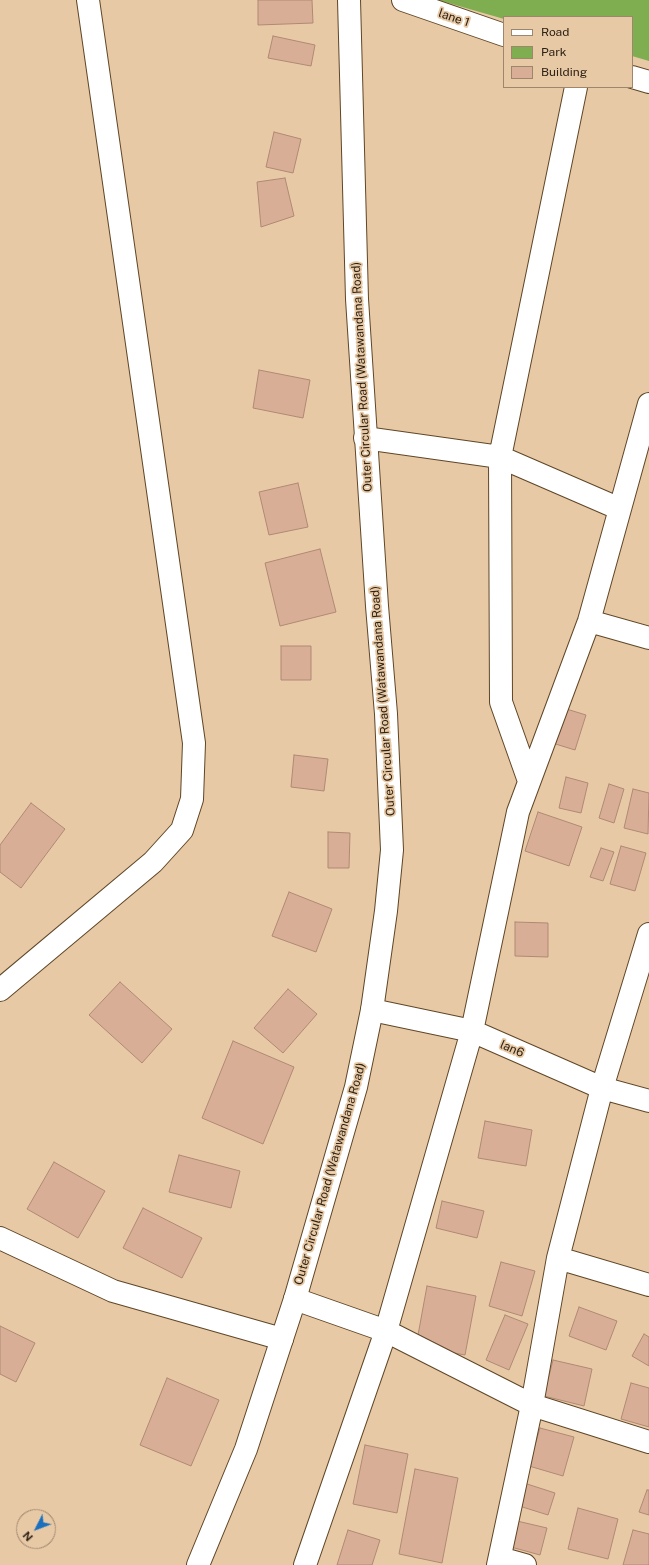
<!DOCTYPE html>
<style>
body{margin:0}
#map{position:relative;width:649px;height:1565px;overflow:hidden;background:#e8c9a6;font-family:"Public Sans",sans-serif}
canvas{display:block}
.legend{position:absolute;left:503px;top:16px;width:130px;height:72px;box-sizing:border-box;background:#e8c9a6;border:1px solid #9d866b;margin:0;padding:5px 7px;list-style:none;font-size:12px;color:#2c2113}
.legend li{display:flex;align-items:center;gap:8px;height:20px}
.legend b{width:20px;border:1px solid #9d866b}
.north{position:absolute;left:16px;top:1509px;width:40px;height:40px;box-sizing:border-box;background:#e8c9a6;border:1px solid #9d866b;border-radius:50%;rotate:228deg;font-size:11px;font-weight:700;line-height:16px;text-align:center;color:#2c2113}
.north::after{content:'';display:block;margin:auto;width:14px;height:18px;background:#1a70be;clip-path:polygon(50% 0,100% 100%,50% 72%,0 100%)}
</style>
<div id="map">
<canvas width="649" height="1565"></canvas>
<ul class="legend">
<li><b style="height:5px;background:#fff"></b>Road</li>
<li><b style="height:11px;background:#7fae50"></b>Park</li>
<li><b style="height:11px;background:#d8ae97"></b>Building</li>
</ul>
<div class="north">N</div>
</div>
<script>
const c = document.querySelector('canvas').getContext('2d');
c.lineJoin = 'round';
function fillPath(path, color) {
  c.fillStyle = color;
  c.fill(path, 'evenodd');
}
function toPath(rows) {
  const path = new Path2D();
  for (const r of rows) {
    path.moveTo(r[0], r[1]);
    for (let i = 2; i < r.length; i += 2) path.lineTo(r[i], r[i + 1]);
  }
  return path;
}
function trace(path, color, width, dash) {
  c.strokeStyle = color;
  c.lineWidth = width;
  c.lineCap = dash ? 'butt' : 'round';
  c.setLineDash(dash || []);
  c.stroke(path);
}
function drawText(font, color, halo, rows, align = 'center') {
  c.font = font + ' "Public Sans",sans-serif';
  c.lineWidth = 3.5;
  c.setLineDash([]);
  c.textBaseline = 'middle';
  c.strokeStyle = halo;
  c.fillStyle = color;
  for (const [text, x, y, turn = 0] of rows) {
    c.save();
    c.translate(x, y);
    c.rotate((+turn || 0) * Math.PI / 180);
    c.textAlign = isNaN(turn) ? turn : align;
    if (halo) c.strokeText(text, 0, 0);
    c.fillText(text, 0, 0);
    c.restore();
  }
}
const green = toPath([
 [438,0,649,0,649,61,632,56,632,17,504,17,504,19]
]);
const building = toPath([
 [258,0,312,0,313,23,258,25,258,0],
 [273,36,315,45,311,66,268,58,273,36],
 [274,132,301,139,293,173,266,167,274,132],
 [285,178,294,216,261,227,257,182,285,178],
 [259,370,310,380,303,418,253,408,259,370],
 [298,483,308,527,269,535,259,492,298,483],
 [320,549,336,612,280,626,265,563,320,549],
 [281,646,311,646,311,680,281,680,281,646],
 [560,707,586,715,575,750,549,742,560,707],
 [294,755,328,759,324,791,291,787,294,755],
 [566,777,588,783,581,813,559,808,566,777],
 [609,784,624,789,614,823,599,818,609,784],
 [633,789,649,793,648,834,624,828,633,789],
 [31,803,65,829,21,888,0,872,0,845,31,803],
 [538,812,582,827,569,866,525,851,538,812],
 [328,832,350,833,349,868,328,868,328,832],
 [621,846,646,853,635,891,610,884,621,846],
 [601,848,614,852,603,881,590,877,601,848],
 [289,892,332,909,316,952,272,936,289,892],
 [515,922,548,923,548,957,515,956,515,922],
 [120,982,172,1029,142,1063,89,1015,120,982],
 [288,989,317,1014,283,1053,254,1028,288,989],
 [233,1041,294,1067,263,1144,202,1118,233,1041],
 [485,1121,532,1130,526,1166,478,1158,485,1121],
 [179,1155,240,1171,231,1208,169,1192,179,1155],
 [54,1162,105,1191,78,1238,27,1209,54,1162],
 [442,1201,484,1211,477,1238,436,1228,442,1201],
 [143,1208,202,1238,182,1278,123,1248,143,1208],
 [501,1262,535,1271,522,1316,489,1306,501,1262],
 [427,1286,476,1296,465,1355,416,1346,427,1286],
 [579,1307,617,1321,606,1350,569,1336,579,1307],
 [505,1315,528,1324,509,1370,486,1360,505,1315],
 [0,1326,35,1343,16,1382,0,1374,0,1326],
 [644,1334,649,1337,649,1366,632,1356,644,1334],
 [553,1360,592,1369,584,1406,544,1396,553,1360],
 [167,1378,219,1400,191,1466,140,1445,167,1378],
 [631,1383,649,1388,649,1427,621,1419,631,1383],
 [540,1428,574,1437,563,1476,529,1466,540,1428],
 [365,1445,408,1454,397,1513,353,1504,365,1445],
 [415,1469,458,1478,442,1563,399,1554,415,1469],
 [524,1483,555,1493,548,1515,516,1505,524,1483],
 [647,1490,649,1490,649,1515,639,1512,647,1490],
 [578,1508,618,1519,608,1559,568,1549,578,1508],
 [517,1521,547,1528,540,1555,511,1547,517,1521],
 [348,1530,380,1540,372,1565,337,1565,348,1530],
 [633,1530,649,1534,649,1565,623,1565,633,1530]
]);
const minor = toPath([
 [403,0,504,35],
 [632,77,649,82],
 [365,438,500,457,620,509],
 [589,621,649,638],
 [529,781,501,702,500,457,576,87],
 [649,934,602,1088,558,1258,649,1285],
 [0,990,153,862,182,830,192,799,194,743,88,0],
 [372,1010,472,1031,602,1088,649,1101],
 [0,1238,113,1291,282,1339],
 [295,1299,386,1331,532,1405,649,1442],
 [500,1558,525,1565],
 [305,1565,386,1331,472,1031,518,812,589,621,649,404],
 [498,1565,532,1405,558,1258]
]);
const major = toPath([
 [198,1565,246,1449,295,1299,356,1087,372,1010,386,911,392,850,386,714,377,606,357,299,349,0]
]);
const streetNames = [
 ["lane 1",454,18,19],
 ["Outer Circular Road (Watawandana Road)",362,377,-93],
 ["Outer Circular Road (Watawandana Road)",383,701,-94],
 ["lan6",512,1049,24],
 ["Outer Circular Road (Watawandana Road)",330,1174,-74]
];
fillPath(green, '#7fae50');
fillPath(building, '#d8ae97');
trace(building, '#b08972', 1);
trace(minor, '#5f4626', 24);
trace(major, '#5f4626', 24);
trace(minor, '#fff', 22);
trace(major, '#fff', 22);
drawText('12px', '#2c2113', '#e8c9a6', streetNames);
</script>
